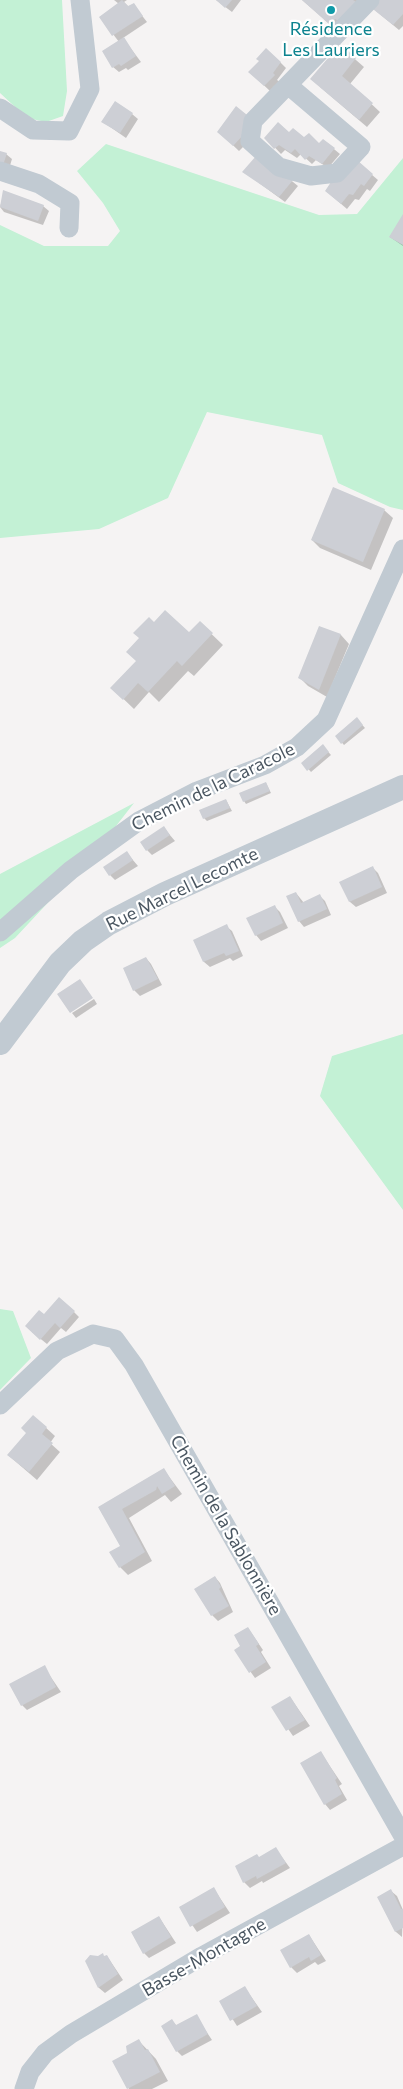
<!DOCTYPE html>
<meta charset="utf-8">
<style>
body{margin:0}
canvas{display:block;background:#f5f3f3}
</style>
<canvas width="403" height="2089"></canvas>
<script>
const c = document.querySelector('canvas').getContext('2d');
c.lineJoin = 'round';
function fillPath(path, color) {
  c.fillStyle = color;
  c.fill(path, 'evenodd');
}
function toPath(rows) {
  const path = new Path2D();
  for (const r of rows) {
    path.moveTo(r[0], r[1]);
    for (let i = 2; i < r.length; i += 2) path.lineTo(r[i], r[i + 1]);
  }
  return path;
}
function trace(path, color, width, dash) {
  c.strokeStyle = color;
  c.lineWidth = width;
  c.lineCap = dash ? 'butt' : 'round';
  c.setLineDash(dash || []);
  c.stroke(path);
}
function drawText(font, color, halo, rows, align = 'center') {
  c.font = font + ' Commissioner,sans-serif';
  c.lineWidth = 4.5;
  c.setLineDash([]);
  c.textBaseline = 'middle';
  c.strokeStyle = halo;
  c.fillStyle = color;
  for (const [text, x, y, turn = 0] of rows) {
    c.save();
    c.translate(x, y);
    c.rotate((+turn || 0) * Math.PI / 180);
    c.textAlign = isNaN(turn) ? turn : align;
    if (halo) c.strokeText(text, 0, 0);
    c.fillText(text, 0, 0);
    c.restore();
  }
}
const green = toPath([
 [0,0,62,0,67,91,63,116,46,122,27,118,0,93],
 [106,144,319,215,357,214,403,158,403,510,390,507,338,483,322,435,207,412,168,498,99,529,0,538,0,225,44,246,108,246,120,231,103,203,77,171],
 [134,803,98,849,15,938,0,948,0,874],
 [403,1034,403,1210,320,1096,332,1056],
 [0,1309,13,1311,31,1358,0,1390]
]);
const shadow = toPath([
 [114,0,127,0,124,2,129,7,133,4,147,22,123,38,141,62,128,70,126,68,119,72,113,67,119,42,100,17,119,4],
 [216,0,241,0,232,12],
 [302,0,363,0,339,32],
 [403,0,403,26,399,30,376,11],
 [340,46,364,67,350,84,380,112,367,127,320,87],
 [280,62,286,68,277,80,280,82,270,91,255,77],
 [132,114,138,119,126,138,103,122],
 [229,121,249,141,239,151,219,132],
 [289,134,319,145,323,140,340,154,328,168,316,160,312,164,301,154,297,158,285,150,281,154,266,138],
 [0,152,6,154,12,159,8,172,0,170],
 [357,162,378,180,370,191,367,189,359,200,355,199,347,209,326,191],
 [244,172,282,173,298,186,285,202],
 [4,192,43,206,49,211,43,225,4,212,0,207],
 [403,216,403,246,390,237],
 [333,489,384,510,393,518,371,570,320,548,312,540],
 [154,623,189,634,200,623,223,645,194,676,188,671,159,702,149,692,134,709,112,688,137,661,140,639],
 [320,627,341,635,349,644,327,697,308,686,300,678],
 [357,719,365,728,344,745,336,736],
 [323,746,331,755,311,772,303,763],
 [266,783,271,793,246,804,244,801],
 [226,800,232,811,207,821,204,818],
 [164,828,175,841,152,855,147,850],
 [127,853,138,866,115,880,110,875],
 [372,867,378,873,387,893,356,907,350,902,341,883],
 [296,893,304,903,320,896,325,901,331,915,304,927,299,921],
 [275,907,280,912,288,928,261,941,256,935],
 [226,926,232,931,243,956,233,961,230,958,210,967,204,962,195,940],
 [146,958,151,964,162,985,140,996,134,990],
 [94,999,97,1004,76,1018,72,1013],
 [74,1312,79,1317,66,1332,61,1328,47,1344,32,1332,44,1316],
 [33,1416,55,1436,50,1443,60,1452,37,1480,8,1455,28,1434],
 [164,1470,182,1494,171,1502,165,1495,129,1518,152,1561,128,1575,120,1567,122,1546,99,1508],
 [215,1577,220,1583,233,1612,218,1621,212,1615],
 [248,1628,263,1650,261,1652,271,1668,255,1678,235,1650,241,1646],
 [44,1667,61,1692,27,1710,22,1705],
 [290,1697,310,1726,293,1736,273,1707],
 [321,1753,342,1784,339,1786,347,1800,330,1810,325,1804],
 [276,1849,290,1868,263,1883,262,1881,250,1888,244,1882,259,1858],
 [214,1889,230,1913,197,1932,180,1907],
 [391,1891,397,1896,403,1910,402,1937,396,1932,379,1898],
 [159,1917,176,1943,149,1958,144,1953],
 [309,1935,326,1961,318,1965,315,1962,297,1973,291,1967],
 [90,1956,107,1956,123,1980,105,1993,99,1988,87,1961],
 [245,1988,262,2012,237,2026,221,2001],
 [196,2016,212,2040,182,2056,177,2051,172,2021,177,2026],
 [139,2041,156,2059,168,2081,152,2089,129,2089,114,2062,128,2054]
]);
const building = toPath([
 [122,0,128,6,134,3,143,16,112,36,99,17],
 [216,0,232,0,225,8],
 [302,0,353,0,356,2,339,21,335,19,330,25],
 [375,0,403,0,403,14,393,25,369,6],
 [124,37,136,56,121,66,119,64,112,68,102,51],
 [340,44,356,58,342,76,373,103,359,120,310,79],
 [266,48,281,62,273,73,275,75,264,86,248,72,259,61,256,59],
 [115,101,133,113,120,133,101,122],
 [236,106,252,119,244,134,233,146,217,132],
 [278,122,289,132,293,128,304,137,309,133,319,143,323,139,335,148,322,164,309,156,305,160,295,149,291,153,279,145,274,149,264,138],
 [0,151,7,153,2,168,0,167],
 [256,156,293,180,279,197,242,172],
 [357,160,373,174,364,186,361,184,353,195,349,194,341,204,325,191,333,179],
 [3,190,44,205,38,221,0,207],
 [403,214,403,245,389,237],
 [333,487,385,509,363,562,311,540],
 [165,610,189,632,200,621,213,633,182,666,177,661,148,692,138,683,123,700,110,688,136,661,126,652,139,638,133,633,149,617,154,622],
 [319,626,341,634,319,690,298,678],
 [357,717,363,725,341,744,335,736],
 [323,744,329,752,307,771,301,763],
 [266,782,270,791,243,802,239,793],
 [226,799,230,808,203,819,199,810],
 [164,826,170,835,146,851,140,842],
 [127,851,133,860,109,876,103,867],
 [373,866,382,887,349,902,339,882],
 [296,892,301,903,320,894,327,909,298,922,286,896],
 [275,905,283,923,255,936,246,918],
 [227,924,239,951,226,956,224,953,203,962,193,940],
 [146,957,158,979,133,991,123,968],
 [80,979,93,998,70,1013,57,994],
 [59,1297,75,1311,60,1328,55,1323,40,1340,25,1326,39,1310,44,1314],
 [33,1415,47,1427,42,1434,53,1443,29,1472,7,1455,26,1433,21,1428],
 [164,1468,175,1486,162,1494,157,1486,156,1490,122,1509,145,1552,119,1568,109,1552,120,1546,98,1507],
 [215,1576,221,1587,219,1589,229,1606,211,1616,194,1589],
 [248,1627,259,1644,256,1646,266,1662,249,1673,234,1650,240,1646,234,1635],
 [45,1665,56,1687,21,1706,9,1684],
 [290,1696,305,1720,286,1731,271,1707],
 [321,1751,337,1778,335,1780,342,1794,324,1805,300,1763],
 [276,1847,286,1863,257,1879,256,1876,243,1883,235,1866,257,1854,259,1857],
 [214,1887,225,1907,190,1927,179,1907],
 [391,1889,401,1909,403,1909,403,1928,395,1932,377,1897],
 [159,1916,171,1937,143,1954,131,1932],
 [309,1934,321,1955,311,1961,309,1957,290,1968,280,1950],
 [103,1953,104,1956,107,1955,118,1974,98,1988,85,1961,90,1955,98,1956],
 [245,1986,257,2006,230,2021,219,2001],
 [197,2014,208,2034,176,2052,161,2026,172,2019,176,2025],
 [139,2039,145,2050,148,2049,160,2072,127,2089,112,2061,127,2053,126,2046]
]);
const minor = toPath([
 [288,85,361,147,337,173,311,176,279,167,250,141,253,121,370,0],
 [0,108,33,130,69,131,90,89,80,0],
 [0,171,39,184,70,203,69,228],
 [0,932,71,870,139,821,197,791,265,765,297,747,326,720,403,549],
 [0,1405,57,1351,93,1334,115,1339,134,1365,403,1836],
 [24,2089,30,2072,45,2053,71,2034,202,1956,403,1846]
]);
const tertiary = toPath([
 [0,1043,60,963,83,941,109,923,165,894,403,787]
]);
const markers = [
 [331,10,5,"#0f9aa8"]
];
const cultureNames = [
 ["Résidence",331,29],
 ["Les Lauriers",331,50]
];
const streetNames = [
 ["Chemin de la Caracole",213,787,-26],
 ["Rue Marcel Lecomte",182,889,-26],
 ["Chemin de la Sablonnière",226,1525,60],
 ["Basse-Montagne",204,1957,-30]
];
fillPath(green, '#c3f1d5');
fillPath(shadow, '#0003');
fillPath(building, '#cdcfd5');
trace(minor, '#c1cad2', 19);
trace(tertiary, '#c1cad2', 24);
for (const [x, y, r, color] of markers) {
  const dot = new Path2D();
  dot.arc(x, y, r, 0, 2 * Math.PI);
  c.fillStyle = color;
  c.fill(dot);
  trace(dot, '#fff', 2);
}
drawText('18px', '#0d838f', '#fff', cultureNames);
drawText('18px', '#4a5661', '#fff', streetNames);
</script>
